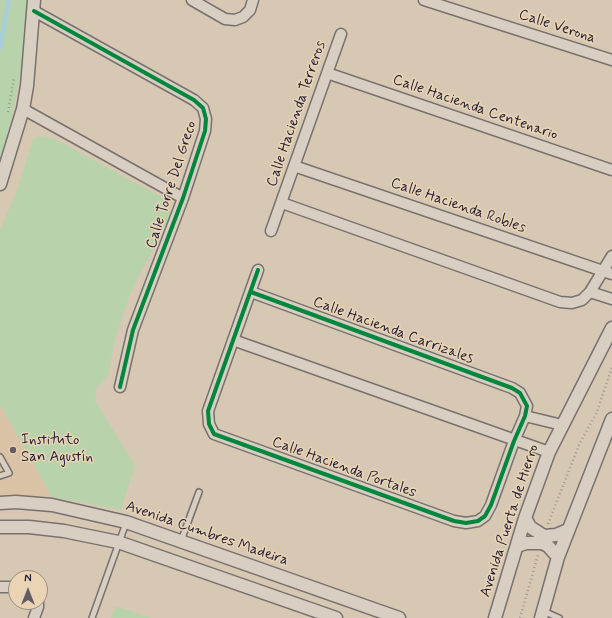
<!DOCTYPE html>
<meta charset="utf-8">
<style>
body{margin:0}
#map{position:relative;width:612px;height:618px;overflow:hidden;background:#d7c8b4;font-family:Mynerve,sans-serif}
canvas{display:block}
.north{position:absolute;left:8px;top:570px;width:40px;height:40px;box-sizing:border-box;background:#ead4b3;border:1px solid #9a8d83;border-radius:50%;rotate:0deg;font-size:11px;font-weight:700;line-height:16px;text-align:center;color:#22223b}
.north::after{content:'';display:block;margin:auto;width:14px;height:18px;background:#615c65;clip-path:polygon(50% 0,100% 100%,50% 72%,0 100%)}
</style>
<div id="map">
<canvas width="612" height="618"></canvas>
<div class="north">N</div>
</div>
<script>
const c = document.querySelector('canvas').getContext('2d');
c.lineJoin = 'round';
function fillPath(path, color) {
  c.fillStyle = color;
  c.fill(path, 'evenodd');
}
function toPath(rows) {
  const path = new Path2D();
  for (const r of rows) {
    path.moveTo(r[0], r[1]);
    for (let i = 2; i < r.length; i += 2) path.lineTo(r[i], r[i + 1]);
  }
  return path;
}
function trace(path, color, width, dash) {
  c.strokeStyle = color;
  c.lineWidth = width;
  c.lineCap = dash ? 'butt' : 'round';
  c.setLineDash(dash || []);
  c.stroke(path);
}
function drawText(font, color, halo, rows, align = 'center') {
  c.font = font + ' Mynerve,sans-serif';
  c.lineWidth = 3;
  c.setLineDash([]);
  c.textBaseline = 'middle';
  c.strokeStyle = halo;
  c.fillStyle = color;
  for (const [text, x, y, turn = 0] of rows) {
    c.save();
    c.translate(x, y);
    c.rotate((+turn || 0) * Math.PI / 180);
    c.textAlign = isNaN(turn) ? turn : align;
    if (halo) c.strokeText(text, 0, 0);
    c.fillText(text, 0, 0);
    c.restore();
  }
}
const built = toPath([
 [0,405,52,497,0,496]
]);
const green = toPath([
 [0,0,26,0,26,5,24,50,13,115,0,161],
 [41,136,55,139,165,199,170,208,170,217,131,291,114,342,108,376,97,387,95,401,135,465,121,510,52,497,0,405,0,230,17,190,33,139],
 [116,606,152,618,153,618,111,618]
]);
const stream = toPath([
 [0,48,9,0]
]);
const path = toPath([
 [8,112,14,78],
 [548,524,579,445,597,412,612,367],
 [520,618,538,555]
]);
const service = toPath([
 [0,457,9,473,0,476],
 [181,541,199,492],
 [543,611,559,618],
 [92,618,126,523]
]);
const minor = toPath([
 [192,0,225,19,235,20,243,17,250,10,253,0],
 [424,0,612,60],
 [34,11,194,100,203,108,206,119,205,131,183,198,133,330,120,387],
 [327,73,612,170],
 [23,109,183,198],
 [294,166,612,274],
 [282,203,560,302,572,303,582,300,590,292,612,256],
 [271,231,341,34],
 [251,292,512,388,520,393,527,406,525,416,514,441,491,505,485,516,478,521,466,523,454,521,214,434,209,424,208,411,258,270],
 [590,292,612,299],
 [233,340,549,452],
 [525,416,562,425],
 [0,587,16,587],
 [34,618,38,607,38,602]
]);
const tertiary = toPath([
 [0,184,23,109,27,86,34,0],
 [0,503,16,502,52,505,126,522,399,618],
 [525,518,530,527,544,536,556,535,568,530],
 [0,527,29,527,64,531,118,542,336,618],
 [517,546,526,543,542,543,548,546,558,557],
 [495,618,525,518,549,452,612,328],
 [541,618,558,557,612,419]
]);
const cycleway = toPath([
 [34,11,194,100,203,108,206,119,205,131,183,198,133,330,120,387],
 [251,292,512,388,520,393,527,406,525,416,514,441,491,505,485,516,478,521,466,523,454,521,214,434,209,424,208,411,258,270]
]);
const markers = [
 [13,450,4,"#615c65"]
];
const streetNames = [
 ["Calle Verona",557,27,18],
 ["Calle Hacienda Centenario",475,108,19],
 ["Calle Hacienda Terreros",297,114,-71],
 ["Calle Torre Del Greco",172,185,-72],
 ["Calle Hacienda Robles",458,206,19],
 ["Calle Hacienda Carrizales",393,331,20],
 ["Calle Hacienda Portales",344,468,20],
 ["Avenida Puerta de Hierro",510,521,-72],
 ["Avenida Cumbres Madeira",207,534,19]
];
const poiNames = [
 ["Instituto",21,441],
 ["San Agustín",21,458]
];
fillPath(built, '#dac2a6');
fillPath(green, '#b8d3ab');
trace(stream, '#a5cedf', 4);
trace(service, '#78716d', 8);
trace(minor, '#78716d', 13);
trace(tertiary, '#78716d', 15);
trace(path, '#9d9790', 2.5, [1, 3]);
trace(service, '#d8cfc2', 5);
trace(minor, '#d8cfc2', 10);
trace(tertiary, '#d8cfc2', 12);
trace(cycleway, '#00873e', 4);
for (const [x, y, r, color] of markers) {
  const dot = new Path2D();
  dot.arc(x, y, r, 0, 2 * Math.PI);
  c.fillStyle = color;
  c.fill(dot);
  trace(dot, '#ead4b3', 1.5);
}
drawText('15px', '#22223b', '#ead4b3', streetNames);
drawText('15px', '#22223b', '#ead4b3', poiNames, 'left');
</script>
